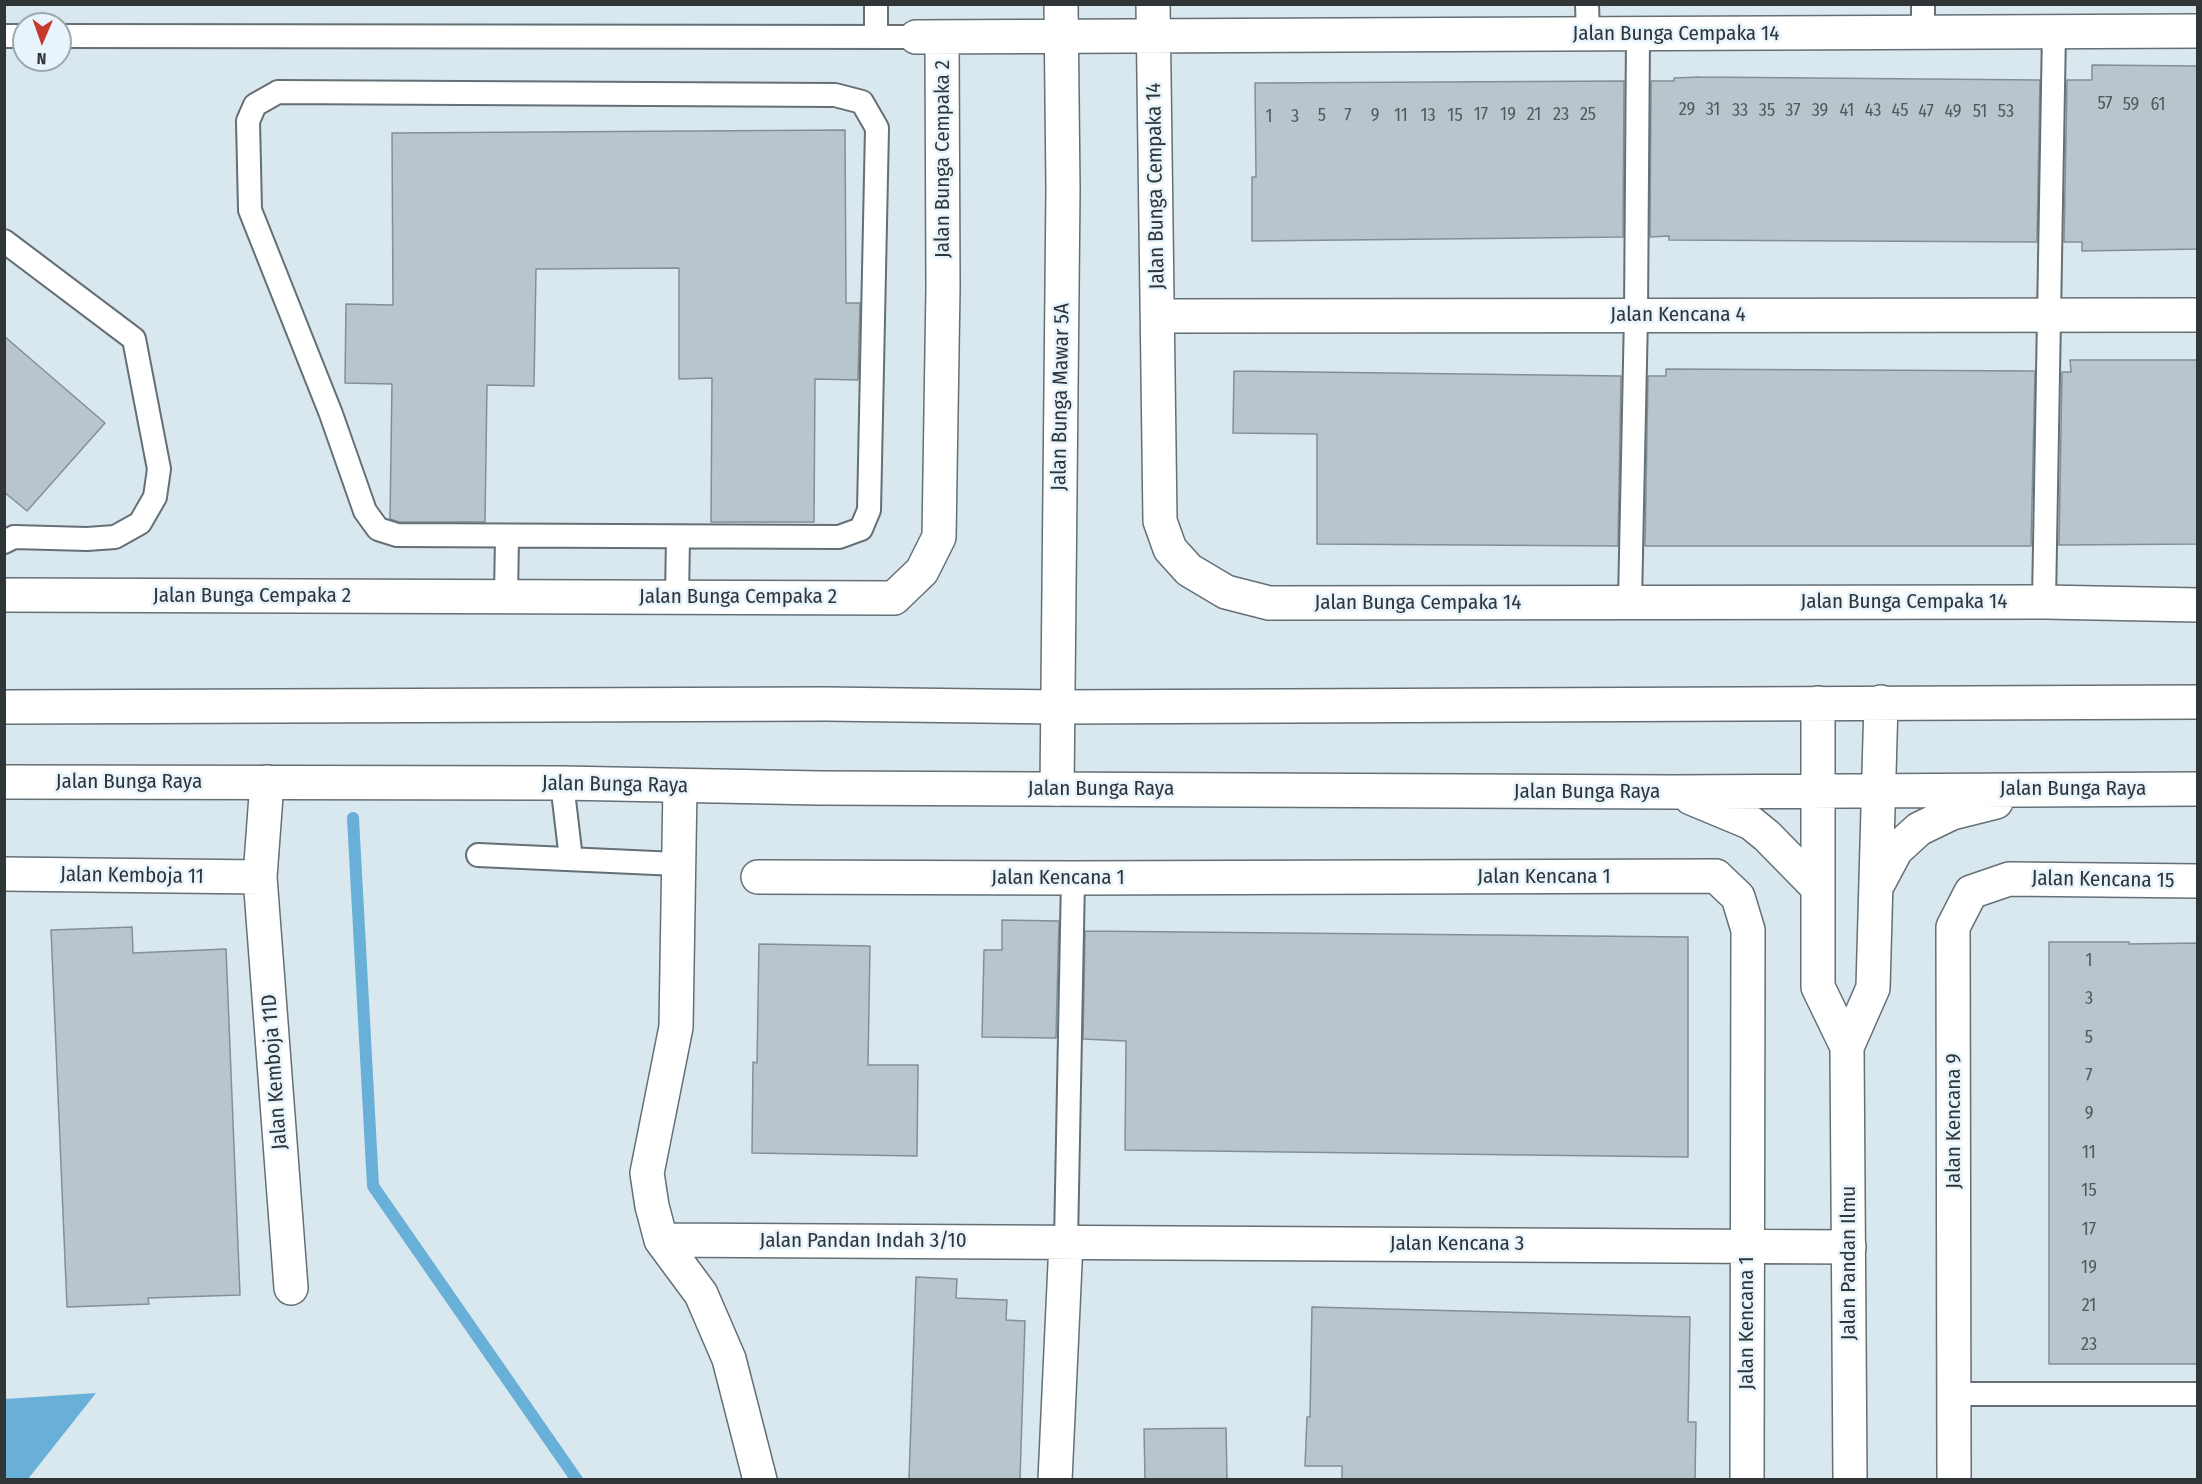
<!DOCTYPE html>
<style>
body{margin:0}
#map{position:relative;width:2202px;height:1484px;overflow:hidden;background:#d9e7ee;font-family:"Fira Sans Condensed",sans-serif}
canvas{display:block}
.frame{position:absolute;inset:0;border:6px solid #303538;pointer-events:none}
.north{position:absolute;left:12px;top:12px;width:60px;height:60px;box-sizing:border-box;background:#e7f4fc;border:2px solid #9ea8ae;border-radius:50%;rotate:182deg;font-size:16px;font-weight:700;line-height:24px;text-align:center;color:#303538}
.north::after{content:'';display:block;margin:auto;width:21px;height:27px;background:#c6392d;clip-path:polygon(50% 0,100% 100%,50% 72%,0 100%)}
</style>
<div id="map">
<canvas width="2202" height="1484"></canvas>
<div class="frame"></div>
<div class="north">N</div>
</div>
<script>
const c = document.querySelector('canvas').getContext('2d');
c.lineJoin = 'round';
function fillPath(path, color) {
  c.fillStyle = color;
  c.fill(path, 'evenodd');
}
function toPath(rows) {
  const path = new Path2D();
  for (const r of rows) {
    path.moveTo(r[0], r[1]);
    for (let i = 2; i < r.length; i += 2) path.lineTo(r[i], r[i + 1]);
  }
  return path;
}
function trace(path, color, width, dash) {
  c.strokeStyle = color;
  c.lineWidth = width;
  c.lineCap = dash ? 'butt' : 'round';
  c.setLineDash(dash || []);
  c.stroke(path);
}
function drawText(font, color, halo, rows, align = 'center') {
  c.font = font + ' "Fira Sans Condensed",sans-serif';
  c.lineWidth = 5;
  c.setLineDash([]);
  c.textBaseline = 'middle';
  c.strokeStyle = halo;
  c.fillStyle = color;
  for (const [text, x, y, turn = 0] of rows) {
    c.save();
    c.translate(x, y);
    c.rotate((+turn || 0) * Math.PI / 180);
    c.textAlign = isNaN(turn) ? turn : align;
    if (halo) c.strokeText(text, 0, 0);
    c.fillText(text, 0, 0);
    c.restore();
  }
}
const water = toPath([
 [96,1393,28,1479,5,1479,5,1399]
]);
const stream = toPath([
 [353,818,373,1186,577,1480]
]);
const building = toPath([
 [2092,65,2198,66,2198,249,2082,251,2082,242,2064,242,2067,80,2092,80,2092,65],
 [1700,77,2040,80,2037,242,1669,240,1669,236,1650,237,1651,81,1674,81,1674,78,1700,77],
 [1624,81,1623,237,1252,241,1252,177,1256,177,1255,83,1624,81],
 [845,130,846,303,860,303,858,380,815,379,814,522,711,522,712,378,679,379,679,268,536,269,534,386,487,385,485,522,399,522,390,519,392,384,345,383,346,304,393,305,392,133,845,130],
 [4,336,105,423,27,511,4,492,4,336],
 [2070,360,2198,360,2198,544,2059,545,2062,372,2071,372,2070,360],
 [1666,369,2035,371,2031,546,1645,546,1648,376,1666,376,1666,369],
 [1234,371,1621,376,1618,546,1317,544,1317,434,1233,433,1234,371],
 [1002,920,1059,921,1056,1038,982,1037,984,950,1002,950,1002,920],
 [132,927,133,953,226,949,240,1295,148,1298,149,1304,67,1307,51,930,132,927],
 [1085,931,1688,937,1688,1157,1125,1150,1126,1041,1083,1039,1085,931],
 [2049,942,2129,942,2129,944,2198,943,2198,1364,2049,1364,2049,942],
 [759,944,870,946,868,1065,918,1065,917,1156,752,1153,753,1062,757,1063,759,944],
 [916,1277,957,1279,956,1298,1007,1300,1006,1320,1025,1321,1020,1479,909,1479,916,1277],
 [1312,1307,1690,1317,1688,1422,1696,1422,1695,1479,1342,1479,1342,1466,1305,1466,1307,1417,1310,1417,1312,1307],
 [1226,1428,1227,1479,1145,1479,1144,1429,1226,1428]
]);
const service = toPath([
 [876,4,876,37],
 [1587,4,1588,34],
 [1923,4,1923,32],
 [4,36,24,36],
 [60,36,916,37],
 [278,92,835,95,862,102,877,128,869,510,861,529,839,537,397,535,378,529,365,511,331,414,250,210,248,121,255,105,278,92],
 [4,241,134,339,159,469,155,497,140,523,115,537,87,539,14,537,4,542],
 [506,597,507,536],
 [677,597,678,537],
 [1630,602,1636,315,1638,34],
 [2044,602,2054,31],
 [562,783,571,859],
 [478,855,677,864],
 [1066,1242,1073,878],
 [1955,1394,2198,1394]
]);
const minor = toPath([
 [1153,4,1160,521,1170,549,1189,570,1226,592,1269,603,2044,602,2198,605],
 [916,37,2198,31],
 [1158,316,2198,315],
 [4,595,894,598,922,571,939,537,943,288,942,38],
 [267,782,260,877,291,1288],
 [680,786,676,1027,647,1173,652,1206,661,1240,701,1294,729,1359,760,1480],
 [1057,789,1063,189,1061,4],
 [4,874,260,877],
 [758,877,1073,878,1716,876,1738,897,1748,930,1747,1480],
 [661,1240,1849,1247],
 [1055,1480,1066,1242],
 [1954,1480,1953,927,1971,892,2009,879,2198,881]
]);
const tertiary = toPath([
 [1818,703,1818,987,1847,1047],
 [4,707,825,704,1058,707,2198,702],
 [4,782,562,783,820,788,1675,792,2198,789],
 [1691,798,1751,823,1767,836,1818,888],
 [1879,882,1896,850,1919,829,1952,813,1996,802],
 [1850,1480,1847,1047,1873,988,1881,702]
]);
const numberNames = [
 ["57",2105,104],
 ["59",2131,105],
 ["61",2158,105],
 ["29",1687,110],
 ["31",1713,110],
 ["33",1740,111],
 ["35",1767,111],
 ["37",1793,111],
 ["39",1820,111],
 ["41",1847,111],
 ["43",1873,111],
 ["45",1900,111],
 ["47",1926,112],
 ["49",1953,112],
 ["51",1980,112],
 ["53",2006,112],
 ["17",1481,115],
 ["19",1508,115],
 ["21",1534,115],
 ["23",1561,115],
 ["25",1588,115],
 ["5",1322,116],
 ["7",1348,116],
 ["9",1375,116],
 ["11",1401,116],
 ["13",1428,116],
 ["15",1455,116],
 ["1",1269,117],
 ["3",1295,117],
 ["1",2089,961],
 ["3",2089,999],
 ["5",2089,1038],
 ["7",2089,1076],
 ["9",2089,1114],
 ["11",2089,1153],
 ["15",2089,1191],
 ["17",2089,1230],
 ["19",2089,1268],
 ["21",2089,1306],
 ["23",2089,1345]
];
const streetNames = [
 ["Jalan Bunga Cempaka 14",1676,34],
 ["Jalan Bunga Cempaka 2",943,159,-90],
 ["Jalan Bunga Cempaka 14",1156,186,-91],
 ["Jalan Kencana 4",1678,315],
 ["Jalan Bunga Mawar 5A",1061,397,-89],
 ["Jalan Bunga Cempaka 2",252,596],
 ["Jalan Bunga Cempaka 2",738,597],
 ["Jalan Bunga Cempaka 14",1904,602],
 ["Jalan Bunga Cempaka 14",1418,603],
 ["Jalan Bunga Raya",129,782],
 ["Jalan Bunga Raya",615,785,1],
 ["Jalan Bunga Raya",1101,789],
 ["Jalan Bunga Raya",2073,789],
 ["Jalan Bunga Raya",1587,792],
 ["Jalan Kemboja 11",132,876,1],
 ["Jalan Kencana 1",1544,877],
 ["Jalan Kencana 1",1058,878],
 ["Jalan Kencana 15",2103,880,1],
 ["Jalan Kemboja 11D",275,1072,-94],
 ["Jalan Kencana 9",1954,1121,-90],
 ["Jalan Pandan Indah 3/10",863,1241],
 ["Jalan Kencana 3",1457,1244],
 ["Jalan Pandan Ilmu",1849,1263,-90],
 ["Jalan Kencana 1",1747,1323,-90]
];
fillPath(water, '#68b0d7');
trace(stream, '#68b0d7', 12);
fillPath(building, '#b8c5cc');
trace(building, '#838f97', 1.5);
trace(service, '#646f76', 26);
trace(minor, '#646f76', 36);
trace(tertiary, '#646f76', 36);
trace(service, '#fff', 22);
trace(minor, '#fff', 33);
trace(tertiary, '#fff', 33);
drawText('18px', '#52595d', null, numberNames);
drawText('21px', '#303538', '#e7f4fc', streetNames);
</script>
